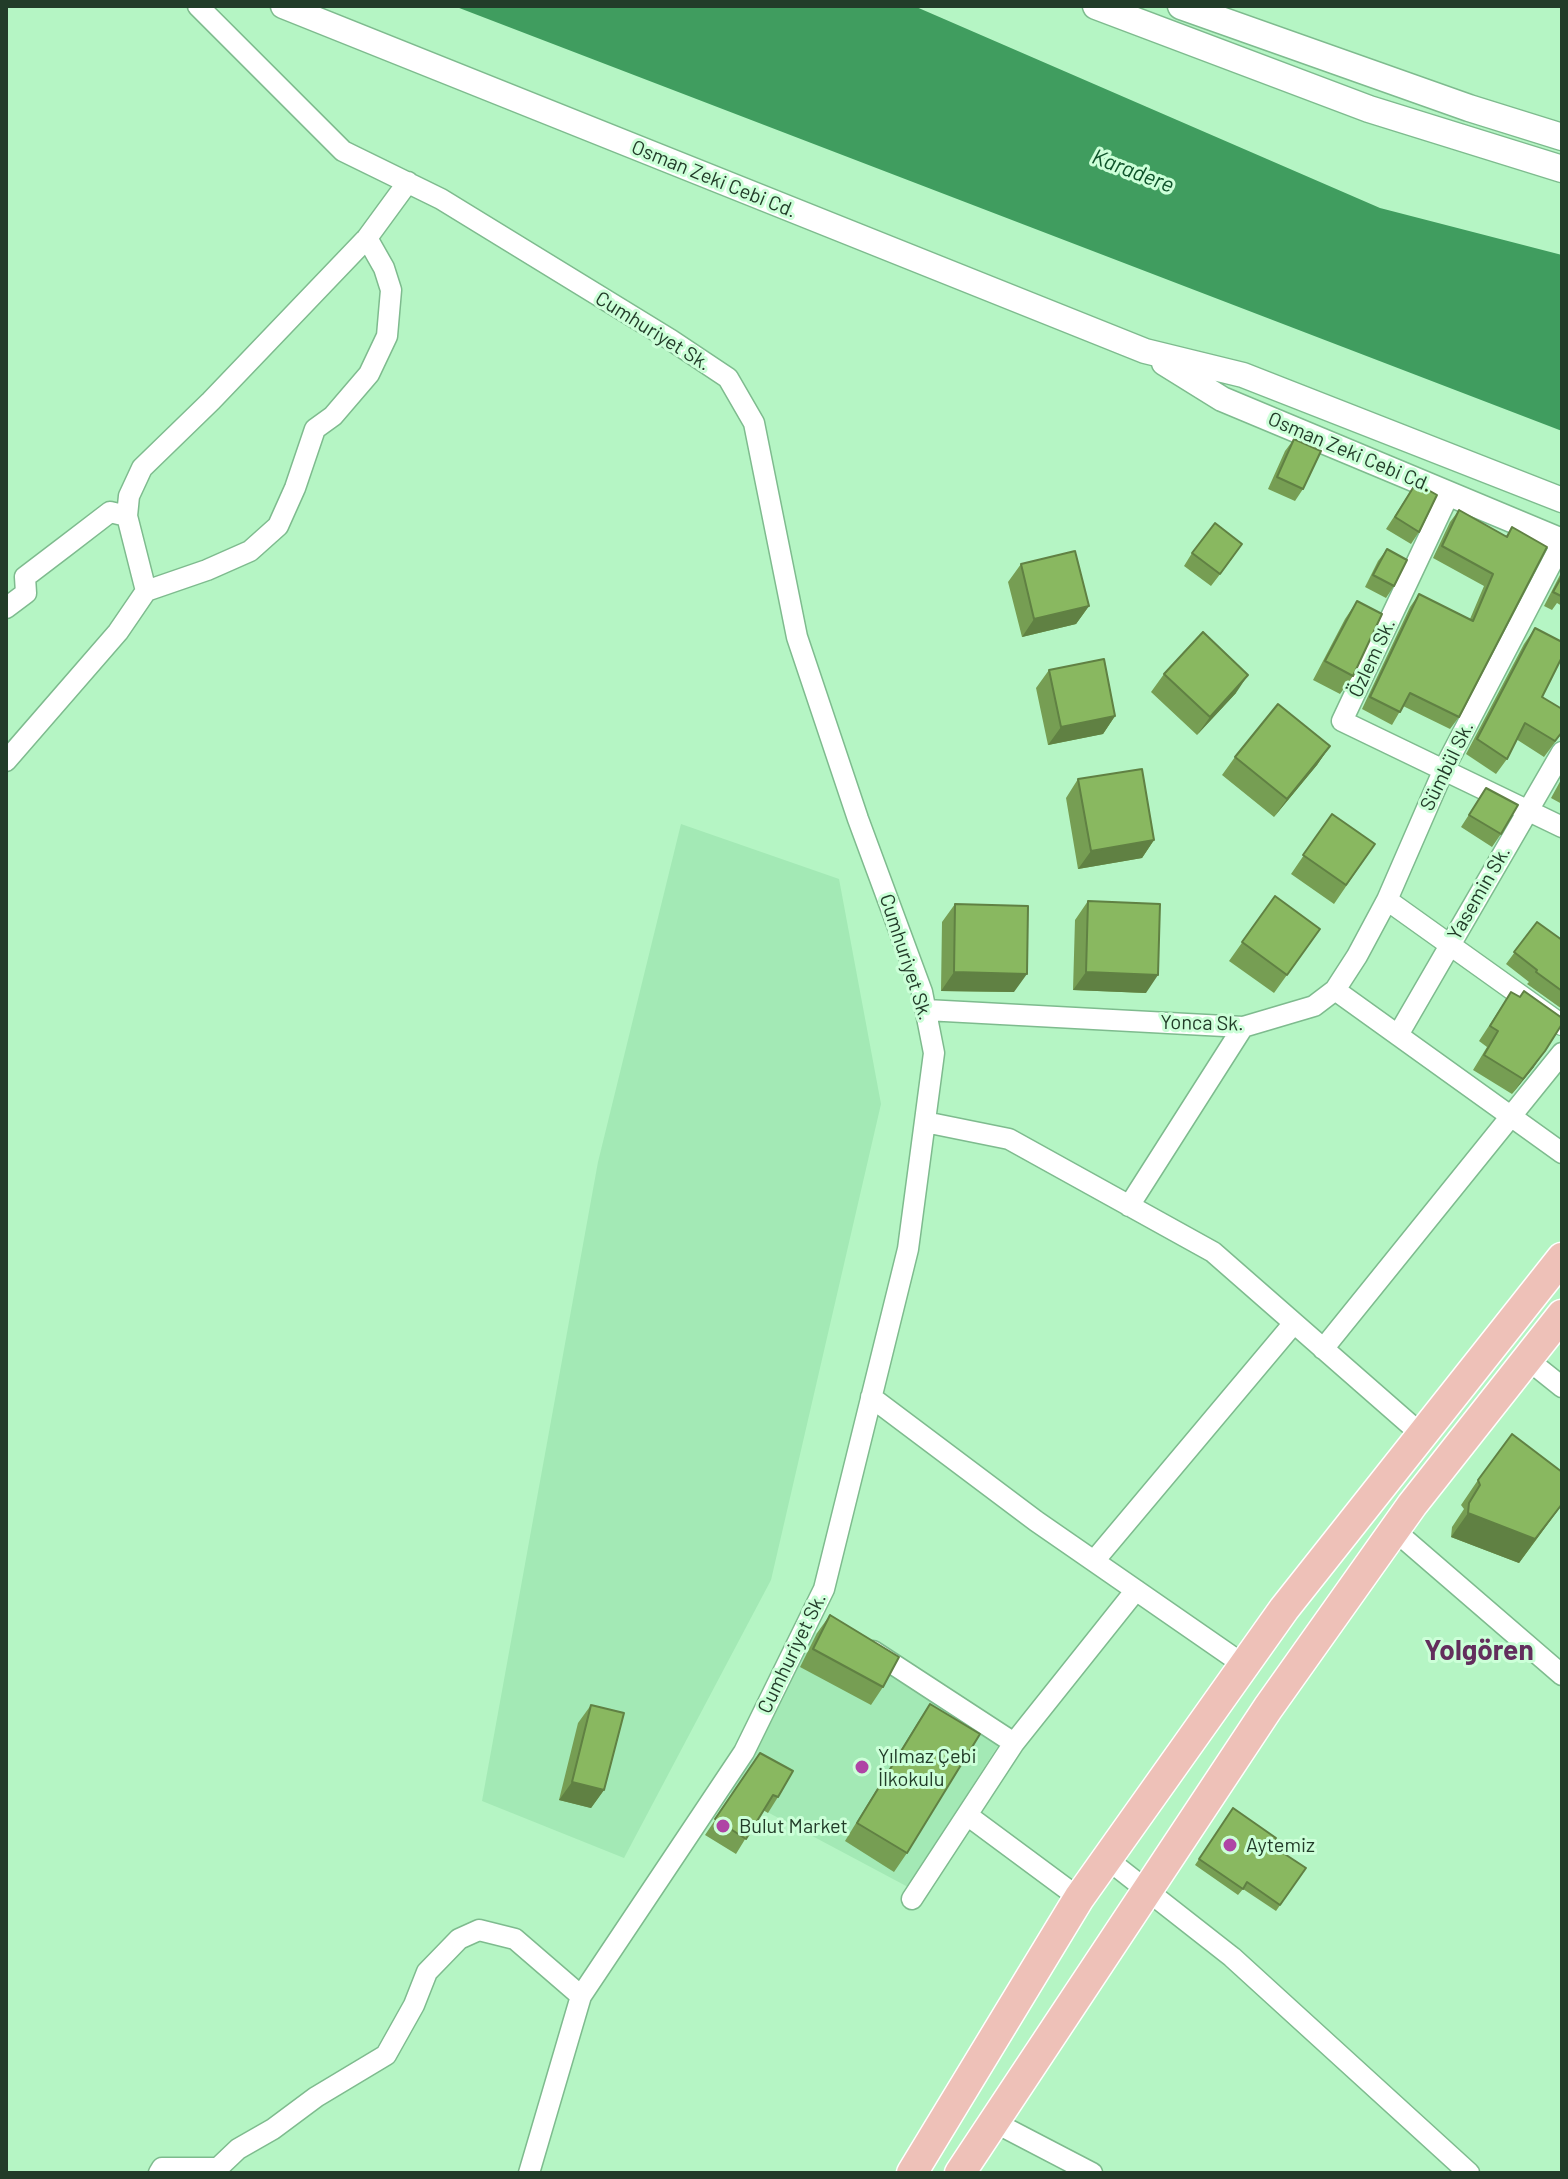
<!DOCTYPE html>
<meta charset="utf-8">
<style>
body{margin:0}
#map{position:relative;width:1568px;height:2179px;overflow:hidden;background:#b5f5c4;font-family:Barlow,sans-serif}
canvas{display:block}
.frame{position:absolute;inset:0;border:8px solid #223c29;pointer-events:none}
</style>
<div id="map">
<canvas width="1568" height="2179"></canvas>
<div class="frame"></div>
</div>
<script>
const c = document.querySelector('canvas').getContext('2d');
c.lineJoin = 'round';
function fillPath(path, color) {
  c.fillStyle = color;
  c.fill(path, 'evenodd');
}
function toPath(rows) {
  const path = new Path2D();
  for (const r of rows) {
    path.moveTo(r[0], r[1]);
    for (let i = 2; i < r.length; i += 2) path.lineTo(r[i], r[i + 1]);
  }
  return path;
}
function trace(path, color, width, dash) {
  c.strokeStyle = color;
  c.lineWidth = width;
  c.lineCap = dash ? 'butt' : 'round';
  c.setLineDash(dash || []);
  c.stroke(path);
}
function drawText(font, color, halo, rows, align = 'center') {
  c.font = font + ' Barlow,sans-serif';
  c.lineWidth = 6;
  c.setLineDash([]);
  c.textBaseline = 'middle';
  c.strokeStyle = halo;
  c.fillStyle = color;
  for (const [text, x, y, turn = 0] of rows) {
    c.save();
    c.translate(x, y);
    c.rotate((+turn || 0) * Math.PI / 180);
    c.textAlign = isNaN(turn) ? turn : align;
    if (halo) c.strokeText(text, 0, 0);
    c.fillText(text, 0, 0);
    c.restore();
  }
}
const built = toPath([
 [681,824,839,879,881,1104,771,1580,624,1858,482,1801,598,1162],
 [815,1632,888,1671,999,1744,908,1887,726,1790]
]);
const water = toPath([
 [454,6,914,6,1380,208,1562,255,1562,431]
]);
const minor = toPath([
 [198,6,343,151,441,199,671,340,728,378,754,423,797,637,858,819,922,992,934,1053,908,1249,824,1589,744,1752,581,1996,529,2173],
 [1449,494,1342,721,1562,827],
 [146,591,207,570,250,551,278,526,295,488,315,429,333,416,369,374,387,336,391,290,384,268,367,238],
 [6,608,26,593,25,577,67,545,110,512,127,516],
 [6,761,118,632,146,591,127,516,129,496,142,468,211,401,367,238,408,182],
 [1387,900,1562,1025],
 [1335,990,1562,1153],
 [926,1010,1243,1027,1314,1006,1335,990,1357,956,1387,900,1444,769,1562,543],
 [1398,1035,1562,752],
 [925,1122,1009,1139,1213,1252,1422,1435],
 [1129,1206,1243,1027],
 [1323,1349,1562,1053],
 [1527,1359,1562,1387],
 [871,1397,1036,1521,1244,1665],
 [1394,1530,1562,1675],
 [1094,1561,1294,1323],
 [873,1651,1014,1743,1136,1590],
 [967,1815,1079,1898],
 [1107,1859,1232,1957,1469,2173],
 [912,1899,1014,1743],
 [994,2122,1092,2173],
 [159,2173,162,2168,218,2168,238,2149,273,2129,316,2097,386,2055,414,2005,427,1972,459,1939,479,1930,515,1939,581,1996]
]);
const tertiary = toPath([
 [283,6,1145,351,1243,375,1562,500],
 [1164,363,1222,399,1562,541]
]);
const secondary = toPath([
 [1096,6,1369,109,1562,169],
 [1181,6,1469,108,1562,137]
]);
const primary = toPath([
 [912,2173,1079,1898,1284,1609,1562,1258],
 [960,2173,1268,1708,1412,1505,1562,1315]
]);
const wall = toPath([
 [1294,439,1303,489,1295,501,1268,489,1285,451],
 [1416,483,1419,532,1411,544,1386,529],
 [1459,510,1506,536,1512,527,1459,717,1450,729,1403,706,1392,725,1362,709,1410,607,1419,594,1470,619,1484,586,1433,558,1450,522],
 [1387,549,1394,586,1386,598,1365,587,1378,561],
 [1192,553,1234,556,1211,586,1184,566],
 [1021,564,1089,606,1076,624,1022,637,1008,582],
 [1562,571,1562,606,1557,603,1552,610,1544,606],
 [1357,601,1353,676,1340,694,1313,680,1345,619],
 [1535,628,1542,697,1562,733,1544,757,1516,739,1507,759,1496,774,1466,754,1524,644],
 [1049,670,1115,716,1103,734,1048,745,1036,688],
 [1164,674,1236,693,1197,735,1151,692],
 [1330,746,1317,765,1274,817,1222,775,1235,757],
 [1562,778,1562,804,1551,798],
 [1078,779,1154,840,1142,858,1078,869,1066,798],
 [1486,788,1501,834,1492,847,1461,827],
 [1332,814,1375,844,1334,904,1291,874],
 [1275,896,1320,929,1274,993,1229,961],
 [1088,901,1146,993,1073,990,1075,920],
 [955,904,1014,992,941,991,942,922],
 [1537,922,1562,940,1562,1009,1527,984,1529,982,1506,964],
 [1511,992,1534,1067,1512,1094,1473,1070,1487,1047,1479,1041],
 [1562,1472,1562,1505,1519,1563,1451,1537,1452,1527,1464,1509,1461,1505,1478,1480],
 [830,1615,883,1687,871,1705,800,1667,817,1633],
 [930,1704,907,1853,894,1872,845,1841,918,1722],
 [591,1705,604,1790,591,1808,559,1800,578,1723],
 [760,1753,778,1797,768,1813,763,1810,736,1854,705,1835],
 [1233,1808,1271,1845,1306,1868,1276,1911,1243,1889,1238,1895,1195,1865]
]);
const shadedWall = toPath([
 [1089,606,1076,624,1022,637,1034,619],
 [1248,675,1236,693,1197,735,1210,717],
 [1115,716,1103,734,1048,745,1061,727],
 [1330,746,1317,765,1274,817,1287,799],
 [1154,840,1142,858,1078,869,1091,851],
 [954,972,1027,974,1014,992,941,991],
 [1086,972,1158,975,1146,993,1073,990],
 [1545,1051,1534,1067,1512,1094,1523,1079],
 [1562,1504,1519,1563,1451,1537,1468,1513],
 [572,1782,604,1790,591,1808,559,1800]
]);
const building = toPath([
 [1294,439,1321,451,1303,489,1277,477,1294,439],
 [1416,483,1437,495,1419,532,1395,517,1416,483],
 [1459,510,1507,537,1512,527,1547,547,1459,717,1410,693,1400,712,1370,697,1419,594,1473,621,1493,574,1442,546,1459,510],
 [1215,523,1242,544,1220,574,1192,553,1215,523],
 [1387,549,1407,560,1394,586,1373,575,1387,549],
 [1075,551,1089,606,1034,619,1021,564,1075,551],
 [1562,576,1562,595,1561,596,1553,592,1562,576],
 [1357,601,1382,614,1353,676,1325,661,1357,601],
 [1535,628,1562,642,1562,657,1542,697,1562,709,1562,732,1555,741,1525,723,1507,759,1477,739,1535,628],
 [1203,632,1248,675,1210,717,1164,674,1203,632],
 [1104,659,1115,716,1061,727,1049,670,1104,659],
 [1278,704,1330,746,1287,799,1235,757,1278,704],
 [1142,769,1154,840,1091,851,1078,779,1142,769],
 [1486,788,1518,805,1501,834,1469,815,1486,788],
 [1332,814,1375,844,1346,885,1303,855,1332,814],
 [1275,896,1320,929,1287,975,1242,942,1275,896],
 [1088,901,1160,904,1158,975,1086,972,1088,901],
 [955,904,1028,906,1027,974,954,972,955,904],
 [1537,922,1562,940,1562,991,1536,972,1537,970,1514,952,1537,922],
 [1524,991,1562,1018,1562,1024,1545,1051,1523,1079,1484,1055,1498,1031,1490,1026,1511,992,1520,997,1524,991],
 [1512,1434,1562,1472,1562,1504,1535,1539,1468,1513,1469,1503,1480,1485,1478,1480,1512,1434],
 [830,1615,899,1657,883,1687,813,1649,830,1615],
 [930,1704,980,1734,907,1853,857,1823,930,1704],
 [591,1705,624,1713,604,1790,572,1782,591,1705],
 [760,1753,793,1771,778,1797,773,1795,746,1839,715,1819,760,1753],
 [1233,1808,1276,1838,1271,1845,1306,1868,1280,1905,1247,1882,1243,1889,1199,1859,1233,1808]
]);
const markers = [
 [862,1767,8,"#af44a5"],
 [723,1826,8,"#af44a5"],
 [1230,1845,8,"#af44a5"]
];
const streetNames = [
 ["Osman Zeki Cebi Cd.",714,179,22],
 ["Cumhuriyet Sk.",653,331,32],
 ["Osman Zeki Cebi Cd.",1350,452,23],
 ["Özlem Sk.",1372,658,-65],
 ["Sümbül Sk.",1447,766,-64],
 ["Yasemin Sk.",1479,893,-60],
 ["Cumhuriyet Sk.",906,957,72],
 ["Yonca Sk.",1202,1023,1],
 ["Cumhuriyet Sk.",792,1653,-64]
];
const poiNames = [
 ["Yılmaz Çebi",878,1756],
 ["İlkokulu",878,1779],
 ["Bulut Market",739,1826],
 ["Aytemiz",1246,1845]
];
const waterNames = [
 ["Karadere",1133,171,21]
];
const districtNames = [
 ["Yolgören",1479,1651]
];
fillPath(built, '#a3e9b5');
fillPath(water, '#409d5f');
trace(minor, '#7ebb8e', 23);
trace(tertiary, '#7ebb8e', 27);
trace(secondary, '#7ebb8e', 29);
trace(primary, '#fff', 33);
trace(minor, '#fff', 20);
trace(tertiary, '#fff', 24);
trace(secondary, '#fff', 26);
trace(primary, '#eec1b8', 30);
fillPath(wall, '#769e53');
fillPath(shadedWall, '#608143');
fillPath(building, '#89b860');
trace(building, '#608143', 2);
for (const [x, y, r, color] of markers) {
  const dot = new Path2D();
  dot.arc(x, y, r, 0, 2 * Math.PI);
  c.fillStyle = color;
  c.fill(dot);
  trace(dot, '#ccffd8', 3);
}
drawText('20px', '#223c29', '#ccffd8', streetNames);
drawText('20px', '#223c29', '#ccffd8', poiNames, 'left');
drawText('italic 22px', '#0e532a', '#ccffd8', waterNames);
drawText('bold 28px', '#632e5d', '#ccffd8', districtNames);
</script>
